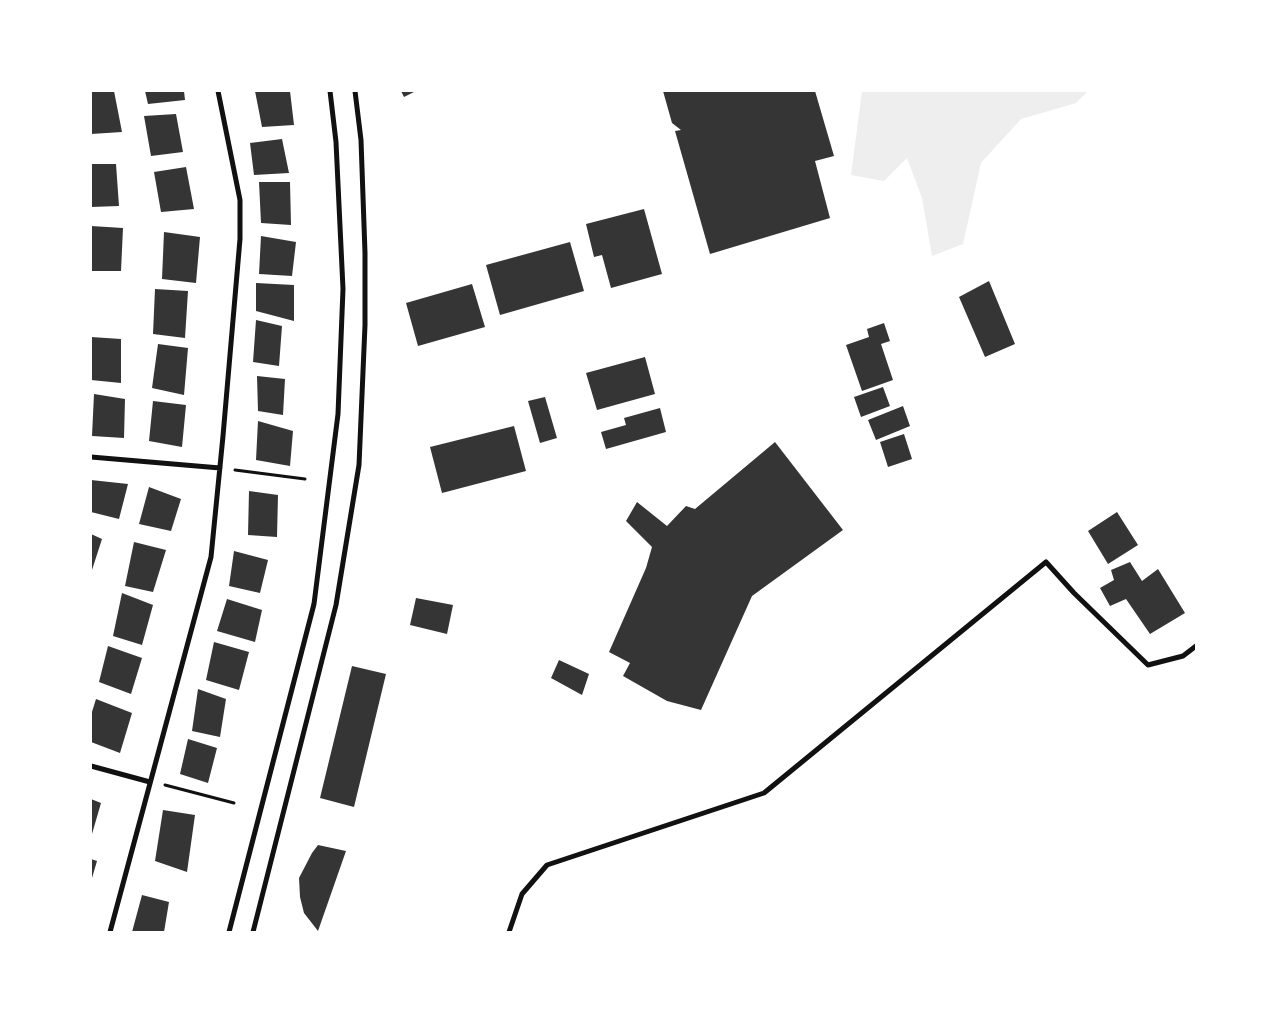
<!DOCTYPE html>
<style>
body{margin:0}
#map{position:relative;width:1287px;height:1023px;overflow:hidden;background:#fff;font-family:"Noto Serif",serif}
canvas{display:block}
.frame{position:absolute;inset:0;border:92px solid #fff;pointer-events:none}
</style>
<div id="map">
<canvas width="1287" height="1023"></canvas>
<div class="frame"></div>
</div>
<script>
const c = document.querySelector('canvas').getContext('2d');
c.lineJoin = 'round';
function fillPath(path, color) {
  c.fillStyle = color;
  c.fill(path, 'evenodd');
}
function toPath(rows) {
  const path = new Path2D();
  for (const r of rows) {
    path.moveTo(r[0], r[1]);
    for (let i = 2; i < r.length; i += 2) path.lineTo(r[i], r[i + 1]);
  }
  return path;
}
function trace(path, color, width, dash) {
  c.strokeStyle = color;
  c.lineWidth = width;
  c.lineCap = dash ? 'butt' : 'round';
  c.setLineDash(dash || []);
  c.stroke(path);
}
const green = toPath([
 [862,91,1088,91,1076,103,1021,119,981,163,963,244,932,256,922,198,907,158,884,181,851,175]
]);
const building = toPath([
 [91,91,114,91,122,132,91,134],
 [145,91,184,91,185,100,148,104],
 [255,91,290,91,294,125,262,127],
 [401,91,416,91,404,97],
 [663,91,815,91,834,156,815,161,830,218,710,254,675,131,681,130,672,123],
 [176,114,183,152,151,156,144,116],
 [282,139,289,173,254,175,250,143],
 [91,164,116,164,119,206,91,207],
 [186,167,194,209,161,212,154,172],
 [259,182,290,182,291,225,261,223],
 [644,209,662,274,611,288,602,255,594,257,586,224],
 [91,226,123,228,121,271,91,271],
 [164,232,200,237,196,283,162,279],
 [261,236,296,242,292,276,259,274],
 [570,242,584,291,500,315,486,265],
 [989,281,1015,344,985,357,959,297],
 [256,283,294,285,294,321,256,311],
 [472,284,485,327,418,346,406,303],
 [155,289,188,291,185,338,153,334],
 [256,320,282,326,279,366,253,362],
 [884,323,890,341,881,344,893,380,862,391,846,345,869,337,867,329],
 [91,337,121,339,121,383,91,380],
 [158,344,188,348,184,395,152,388],
 [645,357,655,394,597,410,586,373],
 [257,376,285,379,283,415,258,411],
 [883,387,890,406,861,417,854,397],
 [94,394,125,399,124,438,92,436],
 [545,397,557,438,540,443,528,401],
 [153,401,186,405,182,447,149,441],
 [903,406,910,426,876,440,868,420],
 [660,408,666,432,606,449,601,432,626,425,624,418],
 [258,421,293,431,290,466,256,460],
 [514,426,526,471,442,493,430,447],
 [904,434,912,459,888,467,880,442],
 [775,442,843,530,752,596,701,710,667,701,623,676,630,663,609,652,646,568,652,547,626,521,637,502,667,526,686,506,695,509],
 [91,480,128,484,119,519,91,512],
 [149,487,181,499,171,531,139,524],
 [249,491,278,495,277,537,248,535],
 [1117,512,1138,545,1108,564,1088,531],
 [91,534,102,539,92,570,91,570],
 [134,542,166,550,153,592,125,586],
 [234,551,268,560,260,593,229,586],
 [1130,562,1142,581,1158,569,1185,613,1150,634,1126,599,1110,606,1100,588,1114,580,1111,570],
 [122,593,153,605,142,645,113,636],
 [416,598,453,605,447,634,410,625],
 [227,599,262,610,255,642,217,631],
 [214,642,249,652,239,690,206,680],
 [108,646,142,658,131,694,99,682],
 [559,660,589,674,582,695,551,678],
 [352,666,386,674,354,807,320,798],
 [198,689,226,699,220,737,192,731],
 [96,699,132,713,120,753,91,742,91,715],
 [188,739,217,748,208,783,180,774],
 [91,799,101,803,92,834,91,834],
 [163,810,195,815,187,872,155,861],
 [318,845,346,851,318,931,304,913,300,897,299,878,312,853],
 [91,859,97,861,92,878,91,878],
 [142,895,169,902,164,932,132,932]
]);
const path = toPath([
 [235,470,305,479],
 [165,785,234,803]
]);
const minor = toPath([
 [91,457,220,468],
 [91,766,150,782],
 [110,932,211,557,223,436,240,239,240,200,218,91],
 [229,932,314,604,338,414,343,289,336,142,330,91],
 [253,932,336,605,359,465,365,325,365,253,361,140,355,91],
 [509,932,522,894,547,865,764,793,1046,562,1074,593,1148,665,1183,656,1196,646]
]);
fillPath(green, '#eee');
fillPath(building, '#353535');
trace(path, '#111', 3);
trace(minor, '#111', 5);
</script>
